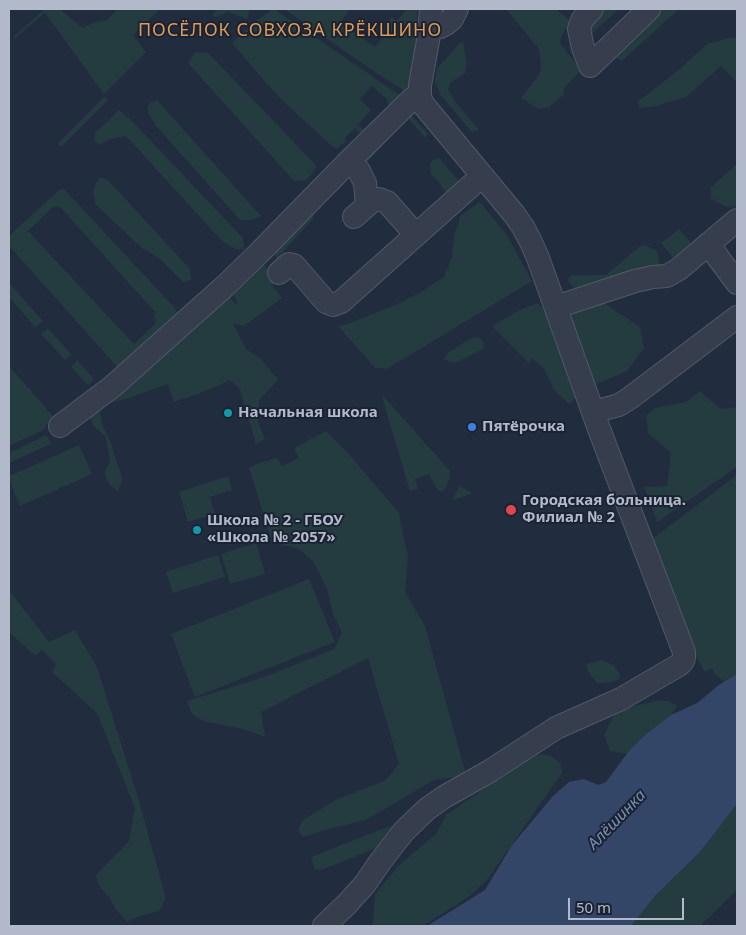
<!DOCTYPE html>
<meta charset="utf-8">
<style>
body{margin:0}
#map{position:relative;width:746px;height:935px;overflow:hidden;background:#222c3f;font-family:"Noto Sans",sans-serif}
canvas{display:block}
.frame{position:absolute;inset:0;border:10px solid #b2b9ca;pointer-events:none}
.scale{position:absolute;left:568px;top:898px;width:116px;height:22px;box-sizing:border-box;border:2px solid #b2b9ca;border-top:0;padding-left:6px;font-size:15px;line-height:18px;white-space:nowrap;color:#b2b9ca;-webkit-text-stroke:4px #1b2333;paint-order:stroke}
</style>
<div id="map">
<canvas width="746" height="935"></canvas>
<div class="frame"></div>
<div class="scale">50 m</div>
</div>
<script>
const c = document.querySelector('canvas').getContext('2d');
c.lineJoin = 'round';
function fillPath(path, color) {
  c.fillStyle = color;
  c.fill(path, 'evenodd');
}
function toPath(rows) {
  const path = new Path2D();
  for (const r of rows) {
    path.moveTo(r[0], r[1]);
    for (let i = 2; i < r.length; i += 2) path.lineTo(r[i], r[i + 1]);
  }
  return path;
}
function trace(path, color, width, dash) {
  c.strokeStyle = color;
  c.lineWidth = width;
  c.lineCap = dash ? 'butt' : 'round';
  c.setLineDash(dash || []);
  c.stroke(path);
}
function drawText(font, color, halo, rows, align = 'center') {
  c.font = font + ' "Noto Sans",sans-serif';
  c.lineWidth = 4;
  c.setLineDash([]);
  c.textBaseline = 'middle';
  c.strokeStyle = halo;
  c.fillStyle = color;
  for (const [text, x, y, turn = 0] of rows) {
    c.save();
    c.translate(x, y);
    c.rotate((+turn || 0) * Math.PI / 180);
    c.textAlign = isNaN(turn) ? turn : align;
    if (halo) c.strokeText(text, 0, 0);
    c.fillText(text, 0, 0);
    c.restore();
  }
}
const green = toPath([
 [45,9,60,9,82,28,96,22,107,20,118,9,160,9,133,35,146,52,104,94,45,13,15,38,13,37],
 [216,9,250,9,247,19,228,12,216,17,213,16],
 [273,9,274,9,401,96,394,103,390,105,387,103,388,100,372,86,360,99,371,110,358,125,364,130,360,133,355,128,345,138,347,141,337,148,333,147,283,101,267,84,232,43,257,20],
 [284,9,350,9,341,22,375,47,391,26,388,23,392,17,397,21,405,11,403,9,417,9,418,42,409,86,405,91,369,68],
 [506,9,556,9,571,21,561,37,560,43,581,70,564,88,564,94,549,107,538,109,521,98,539,75,541,68,540,57,538,48],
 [598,9,619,9,602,24,587,39,585,23],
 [662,9,679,9,623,60,619,60,616,57,615,53],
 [729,38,737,38,737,82,721,66,686,97,652,107,640,108,637,102,652,91,681,68,707,44],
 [461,42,463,43,467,66,465,73,450,83,448,89,454,100,479,130,472,132,441,96,435,82,437,68],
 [195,52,208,53,317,166,312,174,305,181,294,181,188,63],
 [106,97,107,99,107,101,62,146,58,145,58,143,103,98],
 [157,100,261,216,251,220,240,220,156,126,148,113,148,106,150,103],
 [405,108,428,134,425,138,408,118,360,170,353,161],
 [119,110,134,123,243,238,244,249,235,249,221,240,126,136,110,139,100,145,94,141,95,133],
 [439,158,464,187,448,200,442,186,431,174,430,163,433,160],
 [737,164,737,206,726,207,711,198,711,187],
 [350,172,311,214,314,218,277,258,273,254],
 [100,178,107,179,190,269,191,280,183,282,160,259,142,248,96,205,93,193,96,183],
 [64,189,173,306,177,312,178,317,120,370,9,246,9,236,59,190],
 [53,207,60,207,156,313,154,317,156,323,134,344,28,231],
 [480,202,507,235,532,281,387,369,375,368,338,326,347,324,393,306,419,293,444,277,452,257,454,235,461,215],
 [679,229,691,243,673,258,661,243],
 [645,245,657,251,660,266,575,289,570,284,568,278,572,275,606,275,639,247],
 [261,264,264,265,276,281,272,285,282,298,244,326,233,323,246,349,261,359,278,380,259,400,258,422,265,439,256,444,240,389,230,380,206,391,174,402,168,384,126,399,104,404,96,409,100,411,103,426,111,443,117,463,122,476,122,480,118,491,110,485,106,477,105,471,110,461,106,437,93,425,88,414,227,293,235,304,238,302,229,290],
 [9,283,43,321,35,327,9,297],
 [591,302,597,302,604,303,640,327,644,348,627,371,594,385,570,316],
 [537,303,542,307,552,327,553,336,577,397,569,404,554,390,545,370,532,358,529,363,492,326,520,310],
 [48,328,71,354,65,360,41,334],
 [475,337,480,338,483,341,484,345,483,349,455,363,443,359,449,352,470,339],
 [77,360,94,379,88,385,71,367],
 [9,366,53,416,43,430,9,446],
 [700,391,721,409,737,407,737,467,657,522,644,487,667,486,671,453,648,433,646,416,655,408,686,402],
 [382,397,385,398,450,471,450,477,445,489,441,492,437,489,429,474,415,479,418,489,410,491],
 [326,431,348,453,399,513,408,557,405,592,425,626,466,775,434,780,366,820,325,830,303,837,298,830,303,820,337,799,385,781,399,764,368,658,261,712,265,737,243,729,207,722,197,718,191,712,187,701,264,677,334,649,342,633,333,614,327,589,313,561,299,549,272,542,249,468,256,464,267,461,277,457,282,466,299,458,294,448],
 [46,435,51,444,9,463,9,453],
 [79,445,92,474,20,506,9,479,9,476],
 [737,475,737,674,724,682,715,674,712,668,705,672,693,652,652,539],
 [228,476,232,490,210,497,215,514,188,522,179,492],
 [459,486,472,493,452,501],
 [256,543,265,574,230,584,221,554],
 [218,555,225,577,173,593,166,572],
 [309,579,335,642,195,697,171,634],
 [9,590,49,642,75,630,97,667,137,794,166,898,159,911,139,916,127,922,115,908,110,899,100,887,96,875,129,841,135,808,97,713,52,672,56,664,42,650,35,656,9,632],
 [602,660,613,665,620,674,618,680,605,683,597,683,588,671,586,664],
 [657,701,669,701,677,706,671,715,646,734,627,754,610,751,604,735,614,715,634,706],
 [544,754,551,756,560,763,562,773,487,880,470,896,423,926,372,926,373,922,375,894,399,865,436,834,446,815,532,756],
 [737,804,737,890,700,926,631,926,656,895,700,852],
 [400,822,381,846,324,869,315,870,311,857]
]);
const water = toPath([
 [737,674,737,804,700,852,656,895,631,926,427,926,485,890,512,845,553,796,569,782,584,779,598,785,606,782,629,751,646,734,671,715,697,703,719,685]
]);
const minor = toPath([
 [592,9,582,20,579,29,583,48,590,66,649,9],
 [429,29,440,27,446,24,452,19,457,9],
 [349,161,359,171,365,183,367,205],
 [354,217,371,202,379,199,387,202,416,235],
 [708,244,737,283],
 [279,273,289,264,294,265,326,302,333,305,341,302,482,176],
 [556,307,635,281,653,277,667,276,679,269,737,220],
 [593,412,619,405,630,398,737,317],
 [60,426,113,386,225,286,260,252,349,161,411,100,420,93],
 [324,926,347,904,365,884,380,862,404,831,427,809,444,797,490,771,556,728,621,699,679,665,683,661,684,657,684,652,599,429,538,258,531,242,523,227,514,214,422,103,420,96,420,85,429,35,431,9]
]);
const markers = [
 [228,413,5,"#0f9aa8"],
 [472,427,5,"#3f7fe0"],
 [511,510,6,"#e0444e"],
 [197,530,5,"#0f9aa8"]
];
const poiNames = [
 ["Начальная школа",238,413],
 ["Пятёрочка",482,427],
 ["Городская больница.",522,501],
 ["Филиал № 2",522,518],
 ["Школа № 2 - ГБОУ",207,521],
 ["«Школа № 2057»",207,538]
];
const waterNames = [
 ["Алёшинка",617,820,-46]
];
const quarterNames = [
 ["ПОСЁЛОК СОВХОЗА КРЁКШИНО",290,31]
];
fillPath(green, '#243b40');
fillPath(water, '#344667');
trace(minor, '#515969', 24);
trace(minor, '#363e4e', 22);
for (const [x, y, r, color] of markers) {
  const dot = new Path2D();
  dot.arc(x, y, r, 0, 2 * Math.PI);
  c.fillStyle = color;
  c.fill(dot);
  trace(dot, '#1b2333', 2);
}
drawText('bold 15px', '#b2b9ca', '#1b2333', poiNames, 'left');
drawText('italic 16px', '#778db3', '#1b2333', waterNames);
c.letterSpacing = '1px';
drawText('18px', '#dd9b5a', '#1b2333', quarterNames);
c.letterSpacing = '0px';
</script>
